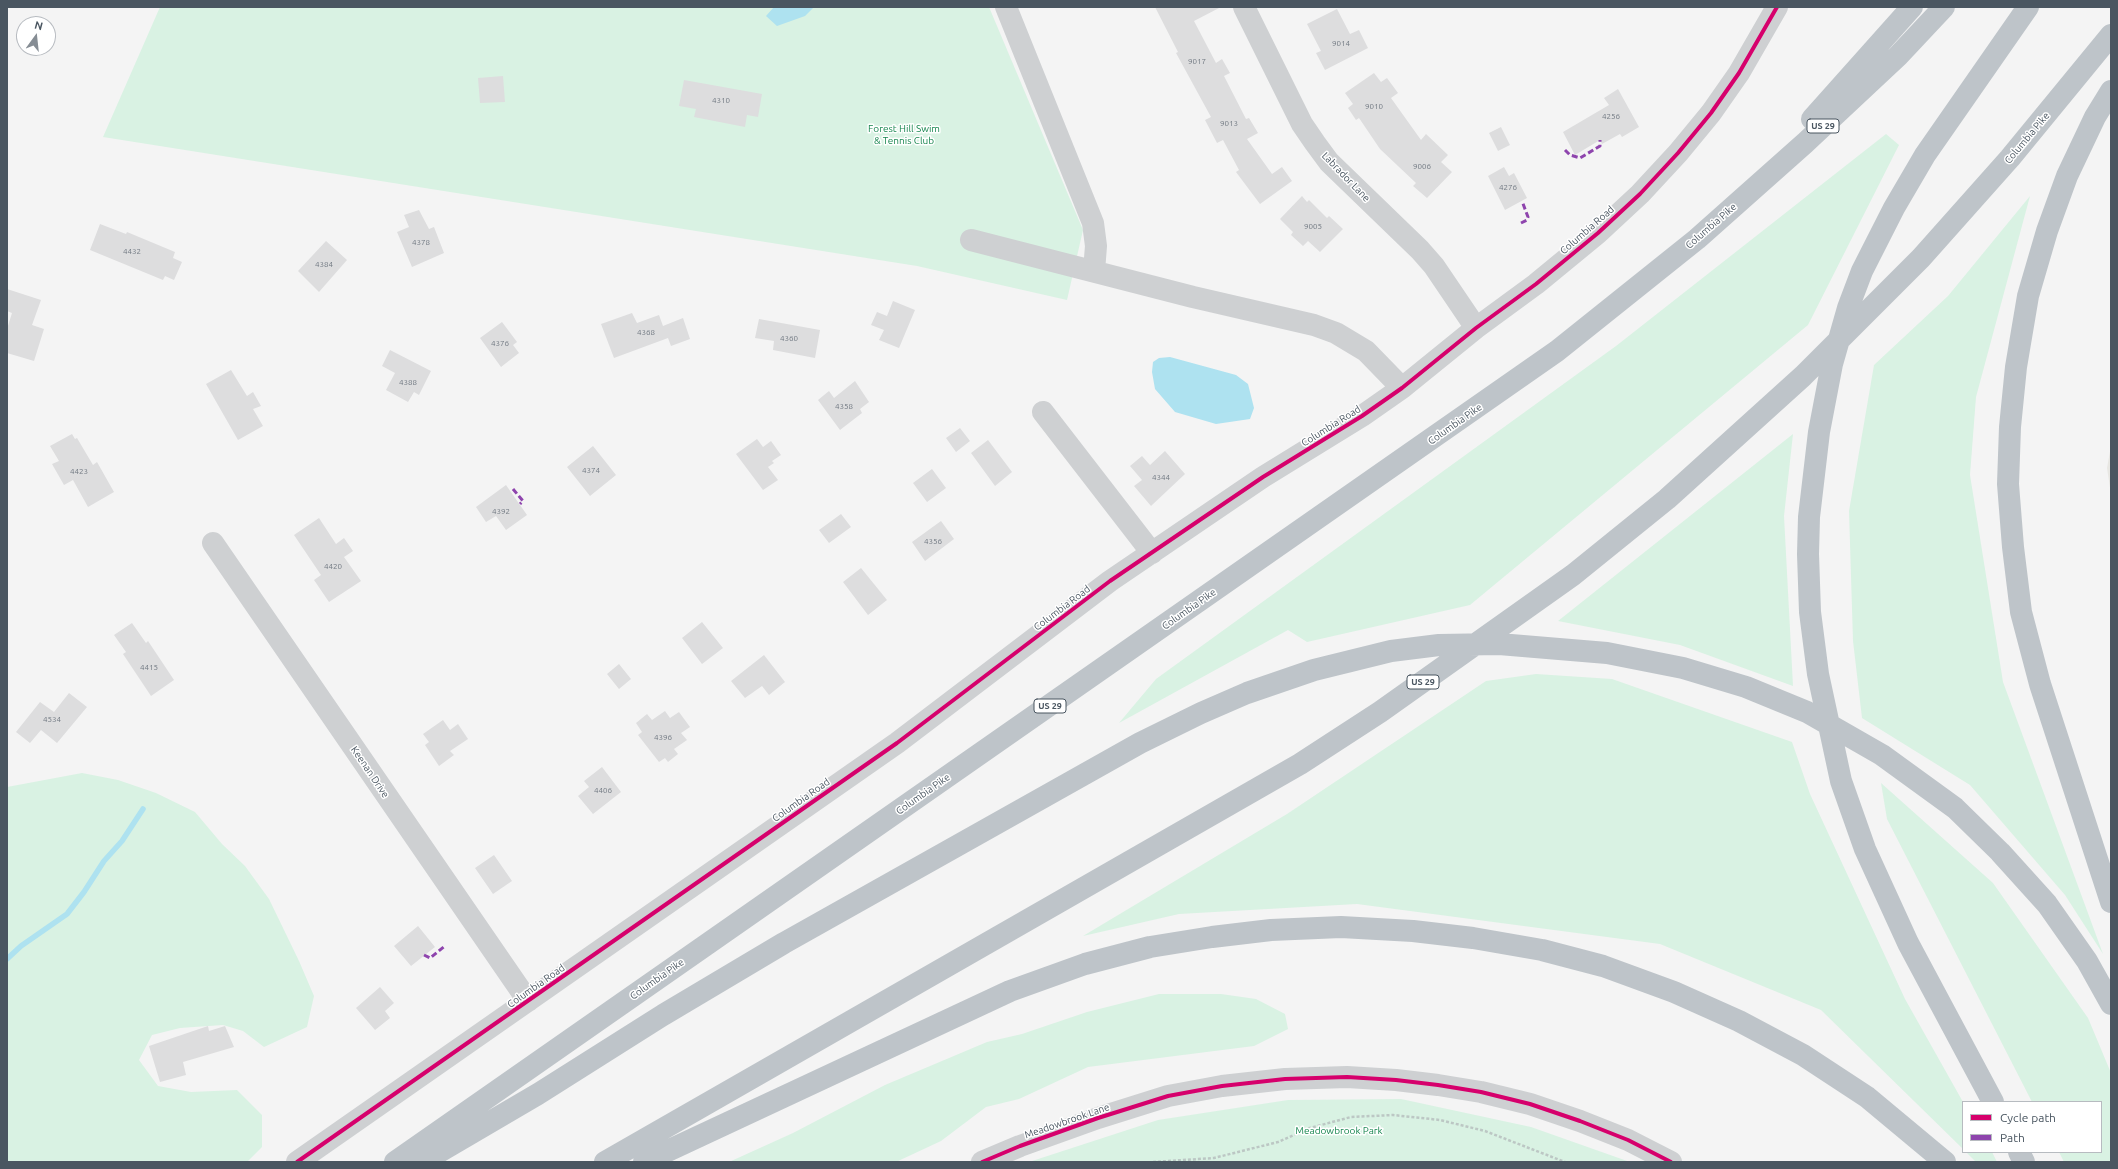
<!DOCTYPE html>
<style>
body{margin:0}
#map{position:relative;width:2118px;height:1169px;overflow:hidden;background:#f4f4f4;font-family:Ubuntu,sans-serif}
canvas{display:block}
.frame{position:absolute;inset:0;border:8px solid #4a5661;pointer-events:none}
.legend{position:absolute;left:1962px;top:1101px;width:140px;height:52px;box-sizing:border-box;background:#fff;border:1px solid #b7bbc0;margin:0;padding:5px 7px;list-style:none;font-size:12px;color:#4a5661}
.legend li{display:flex;align-items:center;gap:8px;height:20px}
.legend b{width:20px;border:1px solid #b7bbc0}
.north{position:absolute;left:16px;top:16px;width:40px;height:40px;box-sizing:border-box;background:#fff;border:1px solid #b7bbc0;border-radius:50%;rotate:15deg;font-size:11px;font-weight:700;line-height:16px;text-align:center;color:#4a5661}
.north::after{content:'';display:block;margin:auto;width:14px;height:18px;background:#868d94;clip-path:polygon(50% 0,100% 100%,50% 72%,0 100%)}
</style>
<div id="map">
<canvas width="2118" height="1169"></canvas>
<div class="frame"></div>
<ul class="legend">
<li><b style="height:5px;background:#d6006c"></b>Cycle path</li>
<li><b style="height:5px;background:#8e44ad"></b>Path</li>
</ul>
<div class="north">N</div>
</div>
<script>
const ctx = document.querySelector('canvas').getContext('2d');
ctx.lineJoin = 'round';
function fill(path, color) { ctx.fillStyle = color; ctx.fill(path, 'evenodd'); }
const poly = rows => new Path2D(rows.map(r => 'M' + r).join(''));
function strokePath(path, color, width, dash) { ctx.strokeStyle = color; ctx.lineWidth = width; ctx.lineCap = dash ? 'butt' : 'round'; ctx.setLineDash(dash || []); ctx.stroke(path); }
function drawText(font, color, halo, rows, align = 'center') {
  ctx.font = font + ' Ubuntu,sans-serif'; ctx.lineWidth = 3; ctx.setLineDash([]); ctx.textBaseline = 'middle'; ctx.strokeStyle = halo; ctx.fillStyle = color; for (const [text, x, y, turn = 0] of rows) {
    ctx.save(); ctx.translate(x, y); ctx.rotate((+turn || 0) * Math.PI / 180); ctx.textAlign = isNaN(turn) ? turn : align; if (halo) ctx.strokeText(text, 0, 0); ctx.fillText(text, 0, 0); ctx.restore();
  }
}
fill(poly([
 [2111,446,2111,494,2107,468]
]), '#e8e7e3');
fill(poly([
 [160,7,989,7,1083,230,1067,300,917,266,103,137],
 [1886,134,1899,145,1808,325,1470,605,1307,642,1288,630,1119,723,1156,679,1616,346],
 [2030,196,1976,397,1970,475,2003,682,2103,954,2065,895,1970,785,1862,718,1853,641,1849,511,1874,365,1948,296],
 [1793,434,1784,516,1793,686,1680,645,1558,621],
 [1536,674,1612,679,1792,742,1810,794,1905,999,1963,1102,1963,1149,1821,1010,1660,944,1357,904,1179,914,1083,936,1287,814,1486,681],
 [82,773,118,780,156,793,195,812,222,844,245,866,269,899,299,961,314,996,307,1027,264,1047,243,1031,223,1025,180,1028,152,1035,139,1060,158,1086,191,1092,237,1090,262,1115,262,1147,247,1162,7,1162,7,787],
 [1881,783,1993,883,2088,1018,2111,1073,2111,1162,2064,1162,2059,1152,2101,1152,2101,1102,2032,1102,1887,819],
 [1159,994,1221,994,1256,999,1285,1014,1288,1029,1254,1046,1088,1067,1019,1099,986,1107,941,1141,896,1162,729,1162,793,1133,885,1085,987,1042,1022,1034,1087,1012],
 [1401,1099,1531,1127,1630,1162,1029,1162,1158,1120,1288,1100],
 [1966,1152,1992,1152,1997,1162,1976,1162]
]), '#d9f2e3');
fill(poly([
 [774,7,814,7,805,16,777,26,766,16],
 [1170,357,1236,375,1248,384,1254,408,1250,419,1216,424,1175,412,1155,389,1152,372,1153,362,1159,358]
]), '#aee2f0');
strokePath(poly([
 [7,959,21,946,67,914,84,892,104,861,122,841,143,809]
]), '#aee2f0', 5.5);
fill(poly([
 [1155,7,1221,7,1194,21,1216,63,1222,59,1230,73,1224,76,1246,119,1249,118,1258,133,1247,139,1272,174,1282,167,1292,181,1260,204,1236,172,1239,170,1223,140,1217,143,1205,120,1211,117,1176,53,1178,52],
 [1337,9,1350,34,1359,30,1368,48,1325,70,1316,53,1321,51,1307,24],
 [1374,73,1381,82,1387,78,1398,93,1391,98,1421,140,1426,134,1448,155,1441,162,1452,172,1427,198,1413,186,1416,183,1380,149,1359,118,1356,120,1348,108,1353,104,1345,93],
 [503,76,505,102,480,103,478,78],
 [684,80,762,94,758,117,747,115,745,127,694,117,696,109,679,106],
 [1618,89,1639,127,1622,137,1620,134,1602,144,1600,140,1575,155,1563,132,1609,105,1604,98],
 [1501,127,1510,145,1498,151,1489,133],
 [1504,167,1509,176,1514,173,1527,198,1505,210,1488,176],
 [1302,196,1307,202,1309,200,1327,218,1329,216,1343,229,1320,252,1308,241,1303,246,1291,235,1293,232,1280,219],
 [419,210,429,229,434,227,444,253,412,267,397,232,409,227,404,215],
 [100,224,126,234,127,232,175,252,173,258,182,262,174,280,165,276,163,280,90,250],
 [326,241,347,260,319,292,298,271],
 [7,289,41,300,32,325,44,329,34,361,7,353,7,329,12,313,7,311],
 [893,301,915,310,899,348,879,340,884,330,871,325,877,312,887,316],
 [632,313,637,323,659,315,663,326,683,318,690,339,671,346,668,338,614,358,601,324],
 [759,319,820,330,815,358,773,350,774,341,755,338],
 [502,322,517,342,513,345,519,353,501,367,480,338],
 [390,350,431,371,419,395,414,392,408,402,386,390,395,373,382,366],
 [231,370,247,396,253,392,261,406,253,409,263,426,238,440,206,384],
 [855,381,869,402,860,409,862,413,840,430,818,400,829,391,834,398],
 [960,428,970,441,956,452,946,438],
 [72,434,75,439,77,438,93,465,97,462,114,492,88,507,73,480,64,485,52,464,59,461,50,446],
 [757,439,763,447,771,441,781,455,772,461,774,463,768,467,778,480,763,490,736,454],
 [988,440,1012,472,995,486,971,453],
 [593,446,616,475,590,496,567,467],
 [1165,451,1185,474,1151,506,1134,486,1142,480,1130,466,1142,456,1150,465],
 [932,469,946,488,927,502,913,483],
 [506,485,527,515,506,530,496,516,486,522,476,507],
 [841,514,851,527,829,543,819,530],
 [319,518,336,544,344,538,353,551,344,557,361,581,329,602,314,580,321,575,294,535],
 [941,521,954,539,925,561,912,542],
 [861,568,887,600,868,615,843,582],
 [702,622,723,648,702,664,682,638],
 [132,623,146,643,148,641,174,680,151,696,123,654,126,652,114,635],
 [764,655,785,682,769,695,762,686,745,698,731,681],
 [619,664,631,679,619,689,607,674],
 [69,693,87,707,57,743,41,730,30,743,16,732,40,702,54,712],
 [665,711,670,718,679,712,690,727,681,733,687,740,674,749,678,754,668,762,665,758,659,762,638,735,642,732,636,723,647,714,652,720],
 [443,720,450,730,458,724,468,739,450,751,454,755,439,766,425,745,429,742,423,734],
 [602,767,621,792,593,814,578,796,589,787,584,781],
 [494,855,512,881,493,894,475,868],
 [418,926,435,947,411,966,394,946],
 [380,987,394,1003,385,1011,390,1018,375,1030,356,1008],
 [208,1026,209,1031,225,1026,234,1047,183,1062,186,1075,160,1082,149,1046]
]), '#ddddde');
strokePath(poly([
 [1153,1162,1214,1158,1278,1142,1310,1128,1351,1117,1393,1115,1440,1120,1485,1131,1565,1162]
]), '#bcc7c4', 2.5, [3, 2]);
strokePath(poly([
 [1006,7,1093,223,1096,246,1094,271],
 [1244,7,1302,124,1315,143,1329,162,1420,250,1434,266,1476,328],
 [971,240,1193,297,1314,325,1336,333,1366,351,1402,388],
 [1043,412,1152,553],
 [213,543,528,1001],
 [297,1162,897,743,1110,581,1263,477,1362,416,1402,388,1476,328,1536,284,1598,233,1640,194,1678,153,1711,113,1739,73,1777,7],
 [982,1162,1020,1146,1098,1118,1168,1096,1222,1086,1285,1079,1347,1077,1396,1080,1438,1085,1481,1092,1530,1104,1580,1121,1628,1140,1671,1162]
]), '#ced0d2', 22);
strokePath(poly([
 [2111,91,2095,117,2067,176,2047,231,2028,296,2016,367,2010,427,2008,484,2013,547,2021,612,2040,684,2111,902],
 [1812,119,1912,7],
 [1993,1102,1908,943,1865,849,1841,781,1818,674,1810,612,1808,554,1809,517,1819,432,1832,364,1848,308,1862,271,1894,208,1925,155,2028,7],
 [2019,1152,2024,1162],
 [395,1162,1557,351,1697,239,1805,143,1898,56,1944,7],
 [422,1162,538,1094,663,1015,784,943,1140,743,1201,713,1247,693,1314,670,1391,651,1439,645,1499,644,1607,653,1683,668,1746,687,1807,712,1882,755,1955,808,2000,852,2047,904,2087,961,2111,1004],
 [605,1162,1300,764,1380,712,1573,575,1667,499,1803,376,1921,258,2010,158,2111,35],
 [644,1162,1010,991,1085,964,1150,947,1212,937,1271,930,1341,927,1413,931,1473,938,1542,950,1603,966,1674,992,1739,1021,1803,1055,1867,1097,1945,1162]
]), '#bec4c9', 22);
strokePath(poly([
 [1565,150,1570,155,1580,158,1600,146,1600,140],
 [1521,223,1527,220,1528,217,1522,201],
 [513,489,523,501,520,504],
 [424,955,430,958,445,946]
]), '#8e44ad', 3, [6, 3]);
strokePath(poly([
 [297,1162,897,743,1110,581,1263,477,1362,416,1402,388,1476,328,1536,284,1598,233,1640,194,1678,153,1711,113,1739,73,1777,7],
 [982,1162,1020,1146,1098,1118,1168,1096,1222,1086,1285,1079,1347,1077,1396,1080,1438,1085,1481,1092,1530,1104,1580,1121,1628,1140,1671,1162]
]), '#d6006c', 4);
drawText('8px', '#707881', null, [
 ["9014",1341,43],
 ["9017",1197,61],
 ["4310",721,100],
 ["9010",1374,106],
 ["4256",1611,116],
 ["9013",1229,123],
 ["9006",1422,166],
 ["4276",1508,187],
 ["9005",1313,226],
 ["4378",421,242],
 ["4432",132,251],
 ["4384",324,264],
 ["4368",646,332],
 ["4360",789,338],
 ["4376",500,343],
 ["4388",408,382],
 ["4358",844,406],
 ["4374",591,470],
 ["4423",79,471],
 ["4344",1161,477],
 ["4392",501,511],
 ["4356",933,541],
 ["4420",333,566],
 ["4415",149,667],
 ["4534",52,719],
 ["4396",663,737],
 ["4406",603,790]
]);
for (const [x, y, w] of [
 [1823,126,32],
 [1423,682,32],
 [1050,706,32]
]) { const box = new Path2D(); box.roundRect(x - w / 2, y - 7, w, 14, 3); ctx.fillStyle = '#fff'; ctx.fill(box); strokePath(box, '#4a5661', 1); }
drawText('bold 9px', '#4a5661', null, [
 ["US 29",1823,126],
 ["US 29",1423,682],
 ["US 29",1050,706]
]);
drawText('10px', '#17864f', '#fff', [
 ["Forest Hill Swim",904,129],
 ["& Tennis Club",904,141],
 ["Meadowbrook Park",1339,1131]
]);
drawText('10px', '#4a5661', '#fff', [
 ["Columbia Pike",2027,138,-50],
 ["Labrador Lane",1346,177,46],
 ["Columbia Pike",1711,226,-41],
 ["Columbia Road",1587,230,-41],
 ["Columbia Pike",1455,424,-35],
 ["Columbia Road",1331,426,-32],
 ["Columbia Road",1062,608,-37],
 ["Columbia Pike",1189,609,-35],
 ["Keenan Drive",370,772,56],
 ["Columbia Pike",923,794,-35],
 ["Columbia Road",801,800,-35],
 ["Columbia Pike",657,979,-35],
 ["Columbia Road",536,986,-35],
 ["Meadowbrook Lane",1067,1121,-19]
]);
</script>
